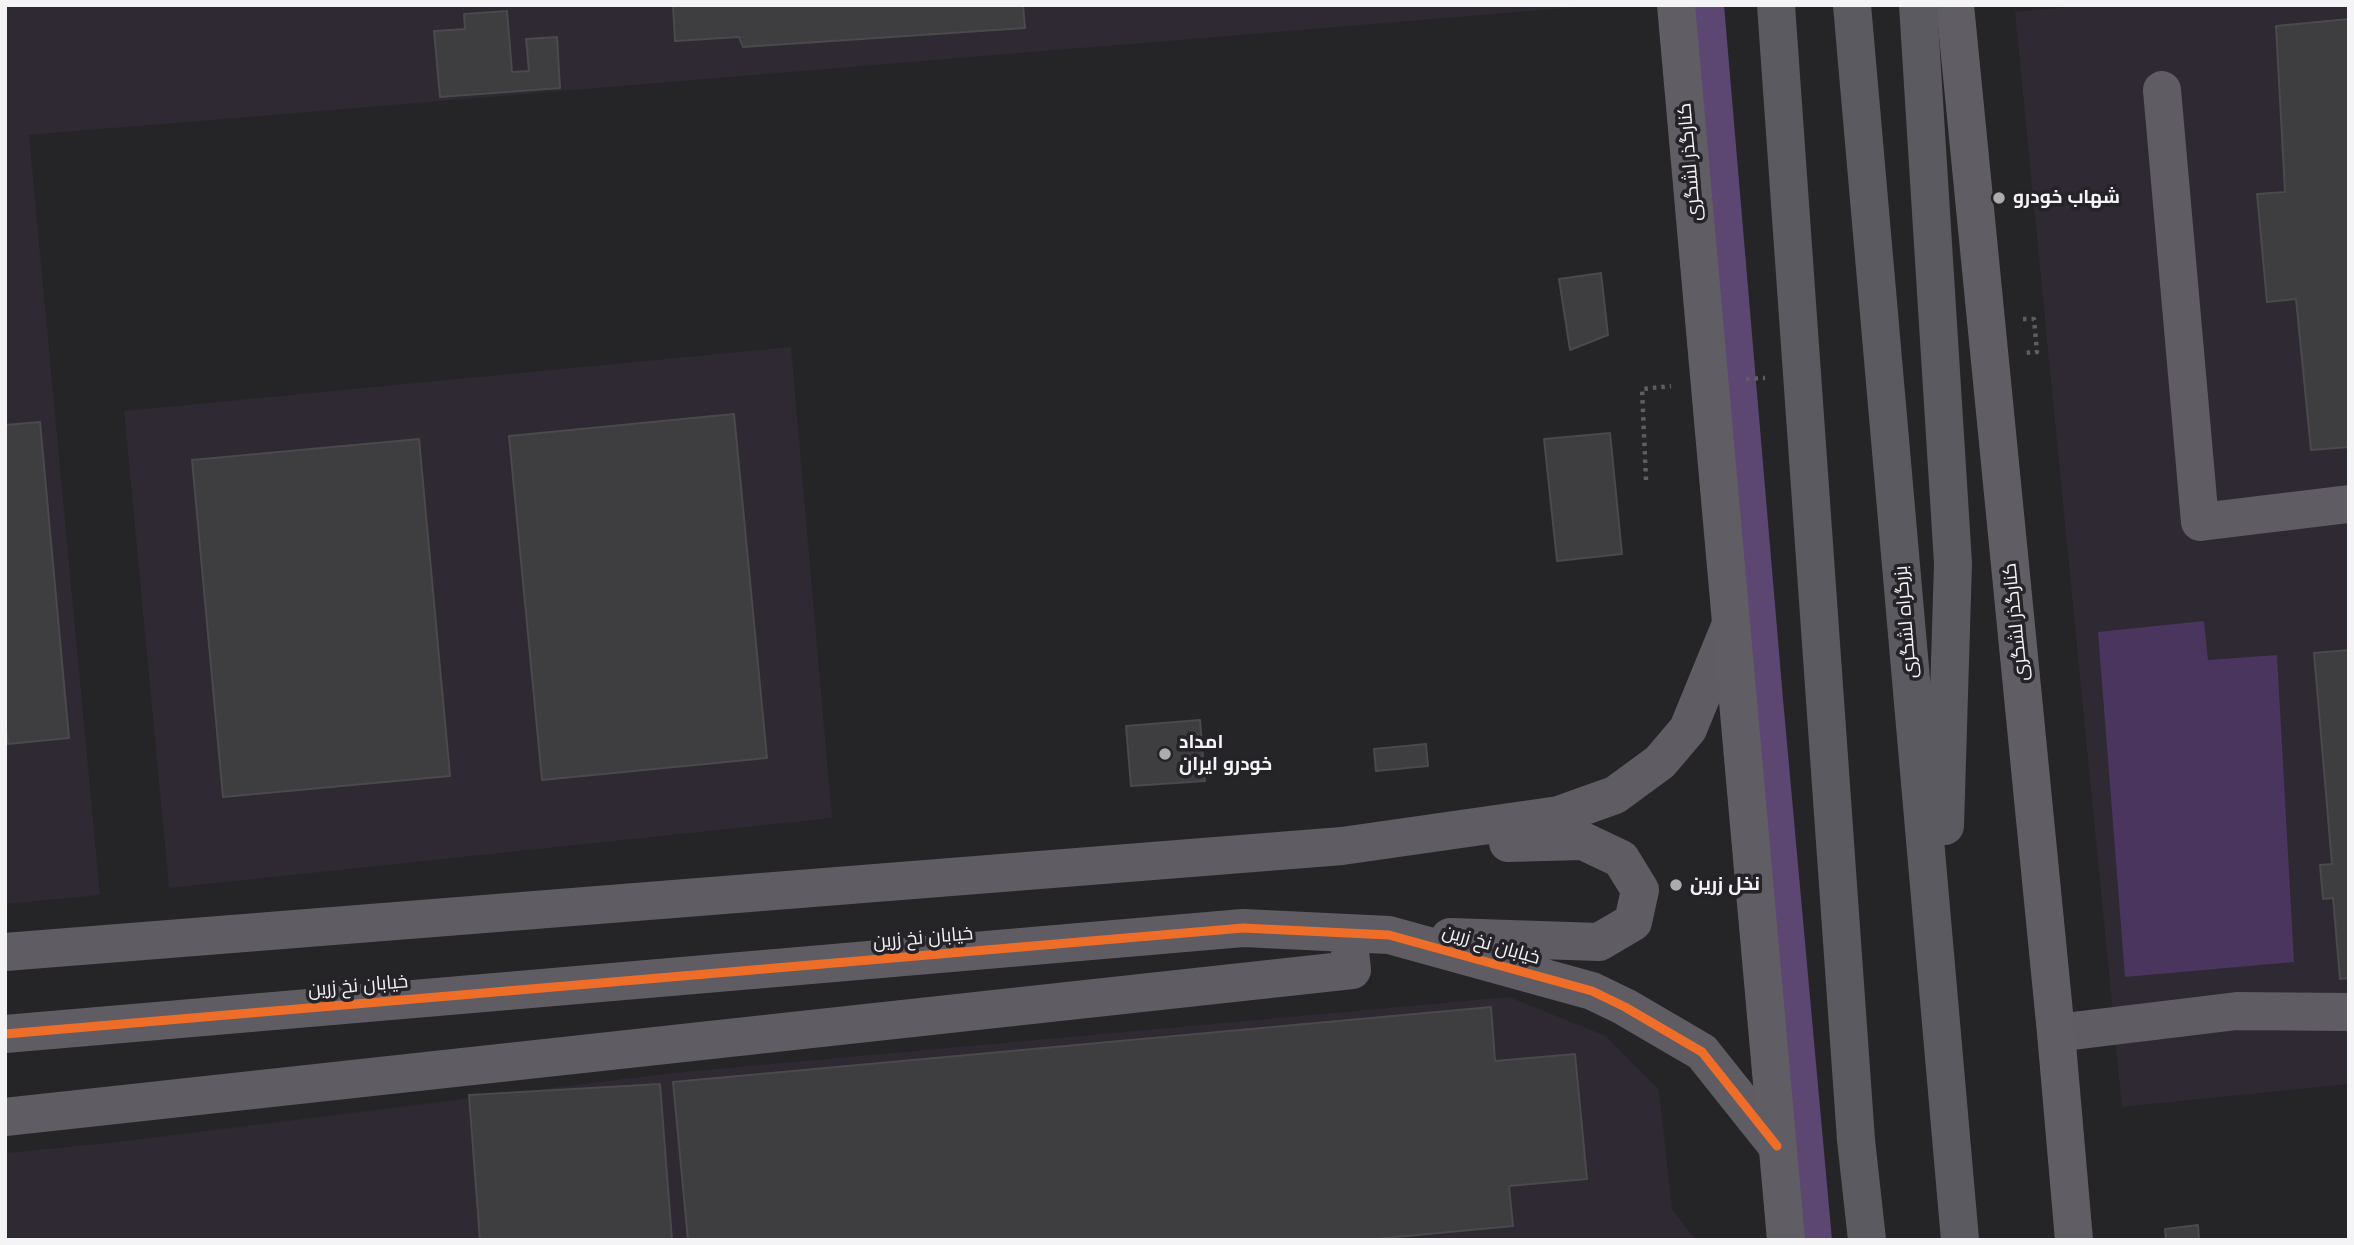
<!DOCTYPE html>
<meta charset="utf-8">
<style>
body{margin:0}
#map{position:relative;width:2354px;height:1245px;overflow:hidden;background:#252427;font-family:Lora,serif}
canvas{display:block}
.frame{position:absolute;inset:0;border:7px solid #f4f3f6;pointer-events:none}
</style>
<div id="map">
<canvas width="2354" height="1245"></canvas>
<div class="frame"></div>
</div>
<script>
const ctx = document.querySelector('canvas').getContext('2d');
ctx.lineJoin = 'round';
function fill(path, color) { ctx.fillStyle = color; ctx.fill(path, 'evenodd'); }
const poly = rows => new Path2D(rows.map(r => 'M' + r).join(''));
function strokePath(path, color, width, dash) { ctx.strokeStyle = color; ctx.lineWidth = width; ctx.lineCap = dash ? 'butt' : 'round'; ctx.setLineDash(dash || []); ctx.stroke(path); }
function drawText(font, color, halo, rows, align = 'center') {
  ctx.font = font + ' Lora,Cairo,serif'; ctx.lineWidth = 7; ctx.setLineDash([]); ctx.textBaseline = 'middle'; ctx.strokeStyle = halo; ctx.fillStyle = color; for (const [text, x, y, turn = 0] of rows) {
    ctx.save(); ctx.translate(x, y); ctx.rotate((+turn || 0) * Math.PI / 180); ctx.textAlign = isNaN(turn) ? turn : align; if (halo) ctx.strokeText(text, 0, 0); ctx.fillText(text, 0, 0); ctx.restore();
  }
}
fill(poly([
 [5,5,1602,5,29,135,100,895,5,904],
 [2087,5,2349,5,2349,1084,2122,1107,2015,12],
 [791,347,832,818,169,888,124,411],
 [1509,997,1606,1036,1659,1090,1672,1209,1696,1240,5,1240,5,1153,118,1142,672,1073]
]), '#2e2933');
fill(poly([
 [2204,621,2208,660,2277,655,2294,962,2125,977,2098,632]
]), '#4a355e');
fill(poly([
 [1686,5,1724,5,1783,699,1832,1240,1794,1240]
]), '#5b4771');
const building = poly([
 [673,5,1023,5,1025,28,743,47,739,37,675,41,673,5],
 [507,11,512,72,529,71,526,39,557,37,560,88,440,97,434,31,465,29,464,14,507,11],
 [2349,19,2349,447,2311,450,2296,299,2267,302,2257,194,2285,192,2276,26,2349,19],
 [1601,273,1608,335,1570,350,1559,279,1601,273],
 [734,414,767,758,542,780,509,436,734,414],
 [40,422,69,738,8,744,5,717,5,425,40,422],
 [1610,433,1622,554,1557,561,1544,439,1610,433],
 [419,439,450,776,223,797,192,460,419,439],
 [2349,650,2349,978,2340,979,2333,898,2323,899,2320,865,2332,864,2314,653,2349,650],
 [1200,720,1205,781,1131,786,1126,726,1200,720],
 [1426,744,1428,766,1376,771,1374,749,1426,744],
 [1491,1007,1495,1061,1575,1054,1587,1179,1509,1186,1513,1226,1364,1240,688,1240,673,1082,1491,1007],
 [660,1084,672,1240,480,1240,469,1095,660,1084],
 [2198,1225,2199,1240,2166,1240,2165,1229,2198,1225]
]);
fill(building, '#3e3d3f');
strokePath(building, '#4a494b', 2);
strokePath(poly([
 [2023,319,2034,319,2037,352,2025,353],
 [1746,379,1765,378],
 [1646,480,1642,389,1671,386]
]), '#5f5d62', 4.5, [3.5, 5]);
strokePath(poly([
 [2162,90,2200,522,2349,504],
 [1450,937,1599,942,1633,922,1640,890,1621,859,1583,841,1508,843],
 [5,952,1342,846,1559,815,1615,795,1660,762,1688,729,1731,624],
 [2056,1033,2237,1011,2349,1012],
 [5,1034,1243,928,1389,935,1592,991,1625,1007,1702,1052,1777,1146],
 [5,1117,1352,970,1348,933]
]), '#605c63', 38);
strokePath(poly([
 [1676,5,1786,1240],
 [1955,5,2056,1033,2074,1240]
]), '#605d64', 38);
strokePath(poly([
 [1776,5,1856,1140,1867,1240],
 [1852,5,1960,1240],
 [1918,5,1953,563,1945,826]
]), '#5c5a61', 38);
strokePath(poly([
 [5,1034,1243,928,1389,935,1592,991,1625,1007,1702,1052,1777,1146]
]), '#ee6e29', 9);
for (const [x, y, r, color] of [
 [1999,198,7,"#acabae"],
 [1165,754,7,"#acabae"],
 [1676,885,7,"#acabae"]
]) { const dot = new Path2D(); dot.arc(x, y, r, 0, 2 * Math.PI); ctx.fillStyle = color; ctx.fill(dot); strokePath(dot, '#252328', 2.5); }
drawText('19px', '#f4f3f6', '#252328', [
 ["کنارگذر لشگری",1690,162,-95],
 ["بزرگراه لشگری",1906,622,-95],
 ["کنارگذر لشگری",2016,622,-96],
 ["خیابان نخ زرین",923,938,-5],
 ["خیابان نخ زرین",1491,945,16],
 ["خیابان نخ زرین",358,986,-5]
]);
drawText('bold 19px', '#f4f3f6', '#252328', [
 ["شهاب خودرو",2013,198],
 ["امداد",1179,743],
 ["خودرو ایران",1179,765],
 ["نخل زرین",1690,885]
], 'left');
</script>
